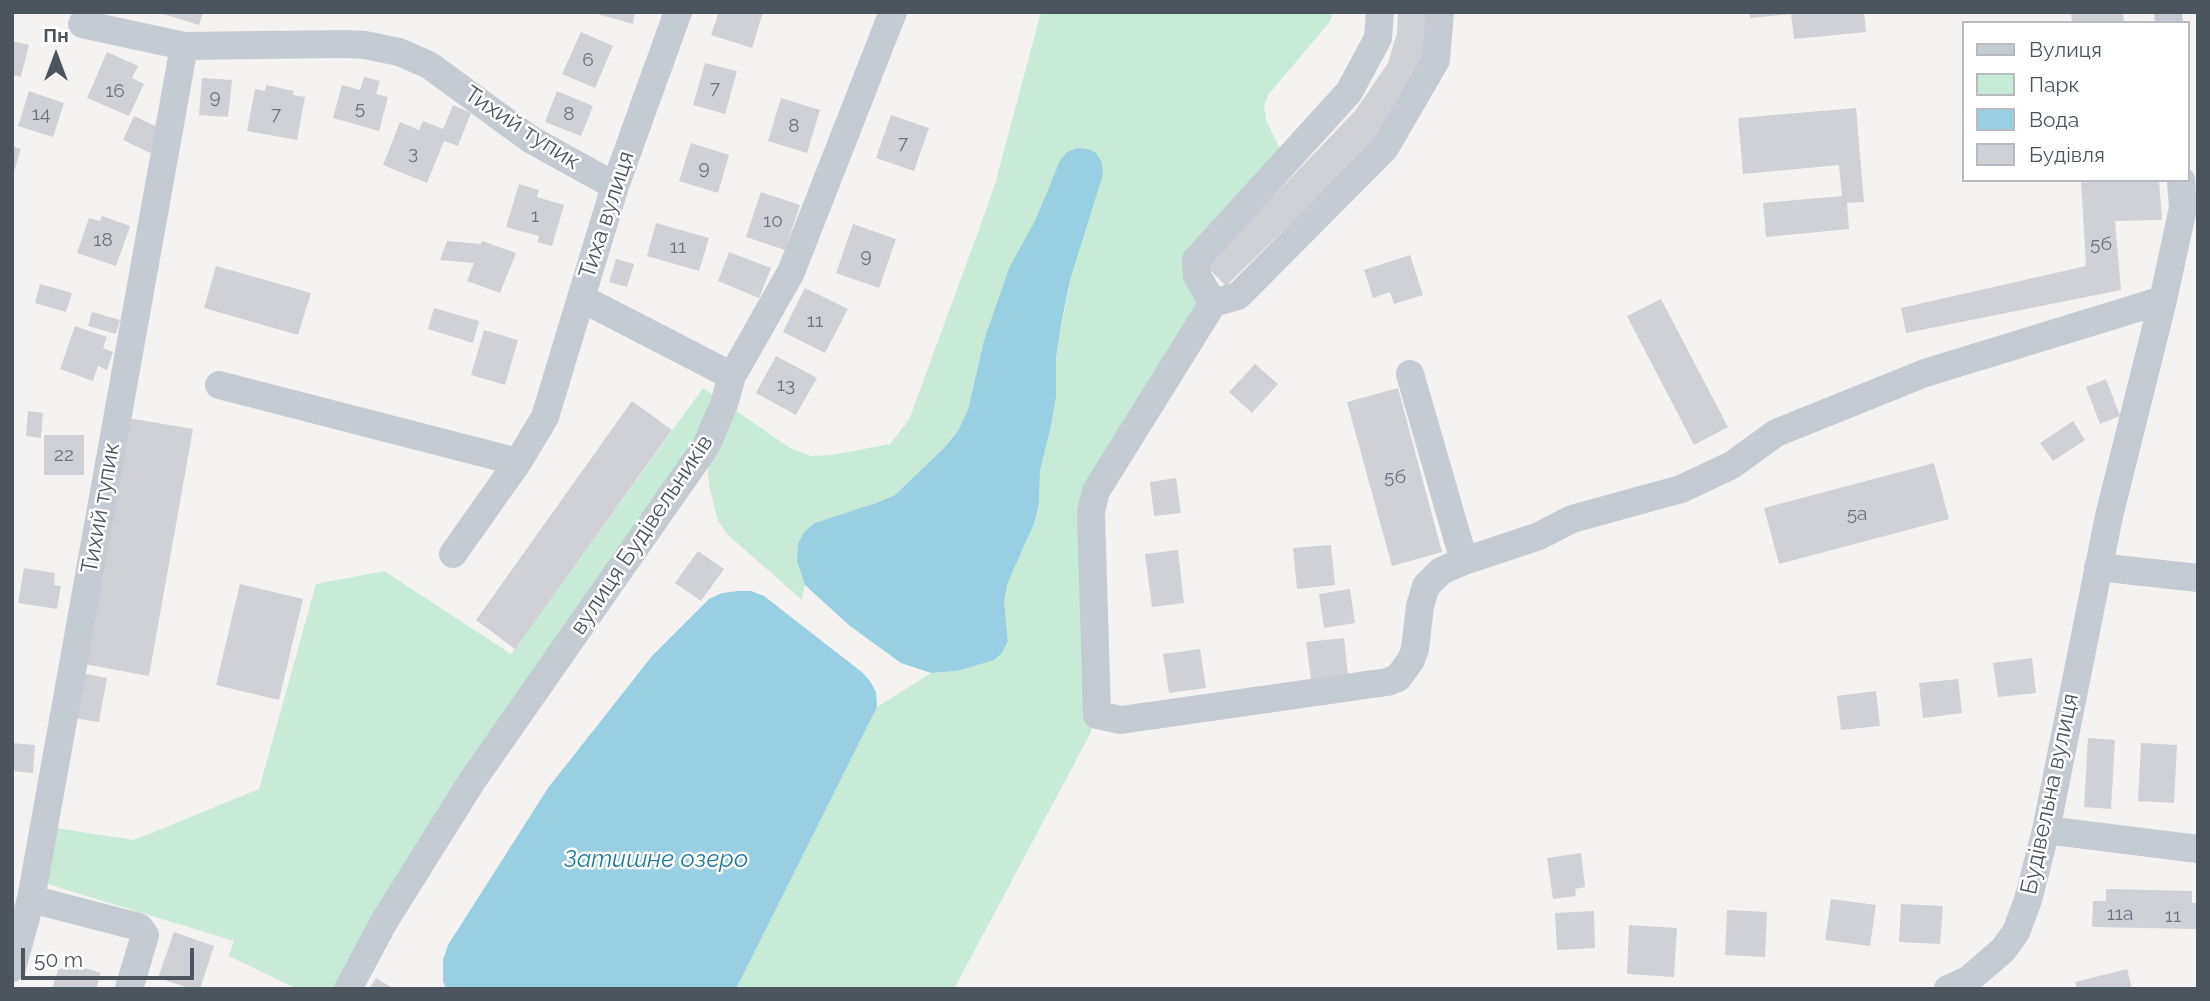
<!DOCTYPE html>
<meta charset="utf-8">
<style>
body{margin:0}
#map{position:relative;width:2210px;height:1001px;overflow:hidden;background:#f4f3f2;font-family:Raleway,sans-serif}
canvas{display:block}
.frame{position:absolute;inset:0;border:14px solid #4c545e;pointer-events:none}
.legend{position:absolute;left:1962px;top:21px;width:228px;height:161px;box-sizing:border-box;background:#fff;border:2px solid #b7bbbf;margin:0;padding:9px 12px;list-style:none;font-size:21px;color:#4c545e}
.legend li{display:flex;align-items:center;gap:14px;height:35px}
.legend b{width:35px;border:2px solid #b7bbbf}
.north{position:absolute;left:21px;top:21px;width:70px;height:70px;-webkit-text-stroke:5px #fff;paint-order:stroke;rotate:0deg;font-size:19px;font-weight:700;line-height:28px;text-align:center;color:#4c545e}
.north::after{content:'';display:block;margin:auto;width:24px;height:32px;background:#4c545e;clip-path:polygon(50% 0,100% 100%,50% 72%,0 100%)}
.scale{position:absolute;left:21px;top:948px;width:173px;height:32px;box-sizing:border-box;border:4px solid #4c545e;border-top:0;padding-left:9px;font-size:21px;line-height:24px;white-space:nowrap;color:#4c545e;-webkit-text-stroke:5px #fff;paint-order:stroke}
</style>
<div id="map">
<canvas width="2210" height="1001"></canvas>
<div class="frame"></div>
<ul class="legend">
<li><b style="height:9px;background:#c5cbd2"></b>Вулиця</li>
<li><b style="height:19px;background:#c7ebd7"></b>Парк</li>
<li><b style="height:19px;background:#99cfe3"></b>Вода</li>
<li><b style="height:19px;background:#d0d1d6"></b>Будівля</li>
</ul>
<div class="north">Пн</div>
<div class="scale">50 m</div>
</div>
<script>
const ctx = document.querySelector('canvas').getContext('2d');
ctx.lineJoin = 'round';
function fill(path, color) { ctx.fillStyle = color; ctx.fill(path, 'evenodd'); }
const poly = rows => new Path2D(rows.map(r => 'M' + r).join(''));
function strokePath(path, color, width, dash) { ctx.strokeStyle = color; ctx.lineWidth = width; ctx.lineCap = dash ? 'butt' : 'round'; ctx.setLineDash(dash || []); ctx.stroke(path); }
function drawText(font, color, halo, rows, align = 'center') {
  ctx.font = font + ' Raleway,sans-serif'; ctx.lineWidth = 5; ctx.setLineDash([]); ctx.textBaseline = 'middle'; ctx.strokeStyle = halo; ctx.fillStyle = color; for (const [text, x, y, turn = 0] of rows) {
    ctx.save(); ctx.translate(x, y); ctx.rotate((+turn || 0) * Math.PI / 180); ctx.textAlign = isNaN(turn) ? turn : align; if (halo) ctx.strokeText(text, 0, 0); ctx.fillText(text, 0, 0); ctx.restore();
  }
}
fill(poly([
 [1041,12,1334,12,1329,23,1268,95,1264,105,1266,120,1286,161,1196,259,1213,303,1105,473,1097,715,1090,734,954,989,736,989,877,707,931,673,957,671,1002,653,1008,641,1004,601,1008,582,1034,524,1039,504,1040,471,1051,426,1056,398,1056,358,1070,280,1009,268,984,340,968,410,958,431,944,448,895,495,805,531,798,544,798,561,805,585,802,600,728,535,718,521,709,485,706,447,348,989,297,989,229,956,234,941,34,880,55,828,134,840,259,789,316,584,384,571,511,654,703,388,790,448,811,456,832,455,890,444,909,420,982,221,995,184]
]), '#c7ebd7');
fill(poly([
 [1077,148,1088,149,1096,153,1102,163,1103,174,1070,280,1062,320,1056,358,1056,398,1051,426,1040,471,1039,504,1034,524,1008,582,1004,601,1008,641,1002,653,994,660,957,671,931,673,901,663,850,626,805,585,797,561,798,543,805,531,815,523,876,503,895,495,944,448,958,431,968,410,984,340,1009,268,1035,221,1060,161,1067,152],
 [738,591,751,591,764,596,863,673,870,681,876,692,877,707,736,989,446,989,443,981,443,960,448,945,548,788,652,656,709,599,722,593]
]), '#99cfe3');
fill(poly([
 [157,12,203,12,199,25],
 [590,12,635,12,633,24],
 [719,12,763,12,752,48,711,35],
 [1398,12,1431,12,1425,58,1378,138,1226,286,1206,266,1355,111,1388,63,1397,33],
 [1750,12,1864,12,1866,32,1794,39,1791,14,1750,18],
 [2071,12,2123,12,2124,23,2072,23],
 [581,32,613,46,595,88,562,74],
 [12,41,29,45,21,77,12,75],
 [107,52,138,66,132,78,144,84,129,116,87,98],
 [705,63,737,71,725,114,693,105],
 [364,77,380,81,376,94,388,97,379,131,333,118,342,85,360,90],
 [202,78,232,80,228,117,199,115],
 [266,85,294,91,293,95,305,97,297,140,247,131,255,89,265,91],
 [29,91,64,103,53,137,18,126],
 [557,91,593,106,581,136,545,122],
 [781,98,820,110,807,153,768,141],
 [453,105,471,113,458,146,444,141,427,183,383,165,400,122,419,130,423,121,443,129],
 [1856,108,1864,202,1847,203,1849,229,1766,237,1763,203,1842,196,1839,165,1743,174,1738,118],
 [891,115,929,128,914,171,876,158],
 [134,116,166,131,155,143,150,153,123,140],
 [691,143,729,155,718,193,679,181],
 [12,146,21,149,13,175,12,175],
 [2081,180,2159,180,2162,220,2115,221,2121,290,1906,333,1901,308,2086,266],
 [519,184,539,190,537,197,564,205,552,246,537,242,539,236,506,227],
 [761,192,800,205,785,250,746,237],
 [102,216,130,226,116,266,77,253,89,218,100,221],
 [656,223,709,238,699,271,647,256],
 [853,224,896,239,879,288,836,273],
 [447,241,481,244,482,241,516,253,500,293,467,281,474,263,440,260],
 [729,252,771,268,759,298,718,281],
 [1410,255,1423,295,1394,304,1390,292,1373,298,1364,270],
 [616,259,634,264,627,287,609,282],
 [216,266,311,293,298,335,204,308],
 [40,284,72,293,66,312,35,303],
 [805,288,848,309,825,353,783,332],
 [1661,299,1728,427,1694,445,1627,316],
 [434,308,479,321,473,343,428,329],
 [92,312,120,320,116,334,88,326],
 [75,326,107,337,103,348,113,352,107,370,98,366,93,381,60,369],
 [484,330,518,340,505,385,471,375],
 [776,356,817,378,796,415,756,393],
 [1255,364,1278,384,1252,413,1229,392],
 [2106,379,2120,416,2100,424,2086,387],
 [1398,388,1442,552,1392,566,1347,402],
 [632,401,672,430,515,649,476,620],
 [28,411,43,413,41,438,26,436],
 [128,418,193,429,149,676,84,664],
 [2073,421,2085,440,2053,461,2040,443],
 [44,435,84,435,84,475,44,475],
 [1934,463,1949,519,1779,564,1764,508],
 [1176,478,1181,513,1154,516,1150,482],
 [1331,545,1335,585,1297,589,1293,548],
 [1178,550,1184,603,1152,607,1145,554],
 [698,551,724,569,701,601,675,583],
 [24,568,55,573,54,585,61,586,57,609,18,603],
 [240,584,303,599,279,700,216,685],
 [1350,589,1355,623,1324,628,1319,594],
 [1344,638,1348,675,1311,679,1306,642],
 [1200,649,1206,688,1169,693,1163,654],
 [2032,658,2036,693,1998,697,1993,663],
 [82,673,107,678,99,722,74,718],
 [1958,679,1962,713,1923,718,1919,683],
 [1876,691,1880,726,1841,730,1837,696],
 [2088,738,2115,740,2111,809,2084,807],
 [12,743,35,745,33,773,12,771],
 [2141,743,2177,745,2174,803,2138,801],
 [1581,853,1585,887,1575,889,1576,896,1553,899,1547,858],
 [2106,889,2192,891,2192,903,2198,903,2198,929,2092,927,2093,901,2106,901],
 [1831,899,1876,905,1870,946,1825,940],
 [1901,904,1943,906,1940,944,1899,942],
 [1727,910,1767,912,1765,957,1725,955],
 [1594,911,1595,948,1557,950,1555,913],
 [1629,925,1677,928,1674,977,1627,974],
 [174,932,214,946,200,989,192,989,158,978],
 [71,964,101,973,96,989,52,989,58,970],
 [2127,969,2132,989,2077,989,2075,982],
 [376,978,394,989,369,989]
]), '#d0d1d6');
strokePath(poly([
 [678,12,615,186,581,298,732,376],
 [1380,12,1378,38,1349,92,1196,260,1197,276,1213,303,1096,491,1091,512,1097,715,1121,720,1387,682,1398,678,1411,660,1415,649,1420,606,1426,586,1441,571,1464,561],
 [2168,12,2169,23],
 [82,24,184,46,346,44,365,45,399,52,429,65,530,139,615,186],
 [1213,303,1238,296,1385,148,1436,60,1440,12],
 [1410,374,1464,561,1539,536,1572,519,1681,489,1732,465,1776,433,1925,373,2163,300],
 [219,385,518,462],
 [453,554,518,462,545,417,581,298],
 [2098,567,2198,578],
 [2046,830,2198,849],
 [31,899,139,927,145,935,129,989],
 [12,968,31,899,184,46],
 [348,989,385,920,472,781,706,446,724,404,732,376,791,272,893,12],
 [1948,989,1968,980,2003,950,2016,932,2028,900,2046,830,2109,516,2163,300,2183,208,2181,180]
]), '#c5cbd2', 28);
drawText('19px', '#6d737c', null, [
 ["6",588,60],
 ["7",715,88],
 ["16",115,91],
 ["9",215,97],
 ["5",360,108],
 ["14",41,114],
 ["7",276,114],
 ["8",569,114],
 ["8",794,126],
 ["7",903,143],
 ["3",413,153],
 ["9",704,168],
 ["1",535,216],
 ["10",773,221],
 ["18",103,240],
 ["5б",2101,244],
 ["11",678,247],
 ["9",866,256],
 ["11",815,321],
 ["13",786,385],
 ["22",64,455],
 ["5б",1395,477],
 ["5а",1857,514],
 ["11а",2120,914],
 ["11",2173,916]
]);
drawText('23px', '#4c545e', '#fff', [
 ["Тихий тупик",522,128,33],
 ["Тиха вулиця",607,215,-72],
 ["Тихий тупик",101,508,-80],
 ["вулиця Будівельників",642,535,-56],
 ["Будівельна вулиця",2050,794,-78]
]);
drawText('italic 24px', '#1e7c9f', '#fff', [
 ["Затишне озеро",656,860]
]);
</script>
